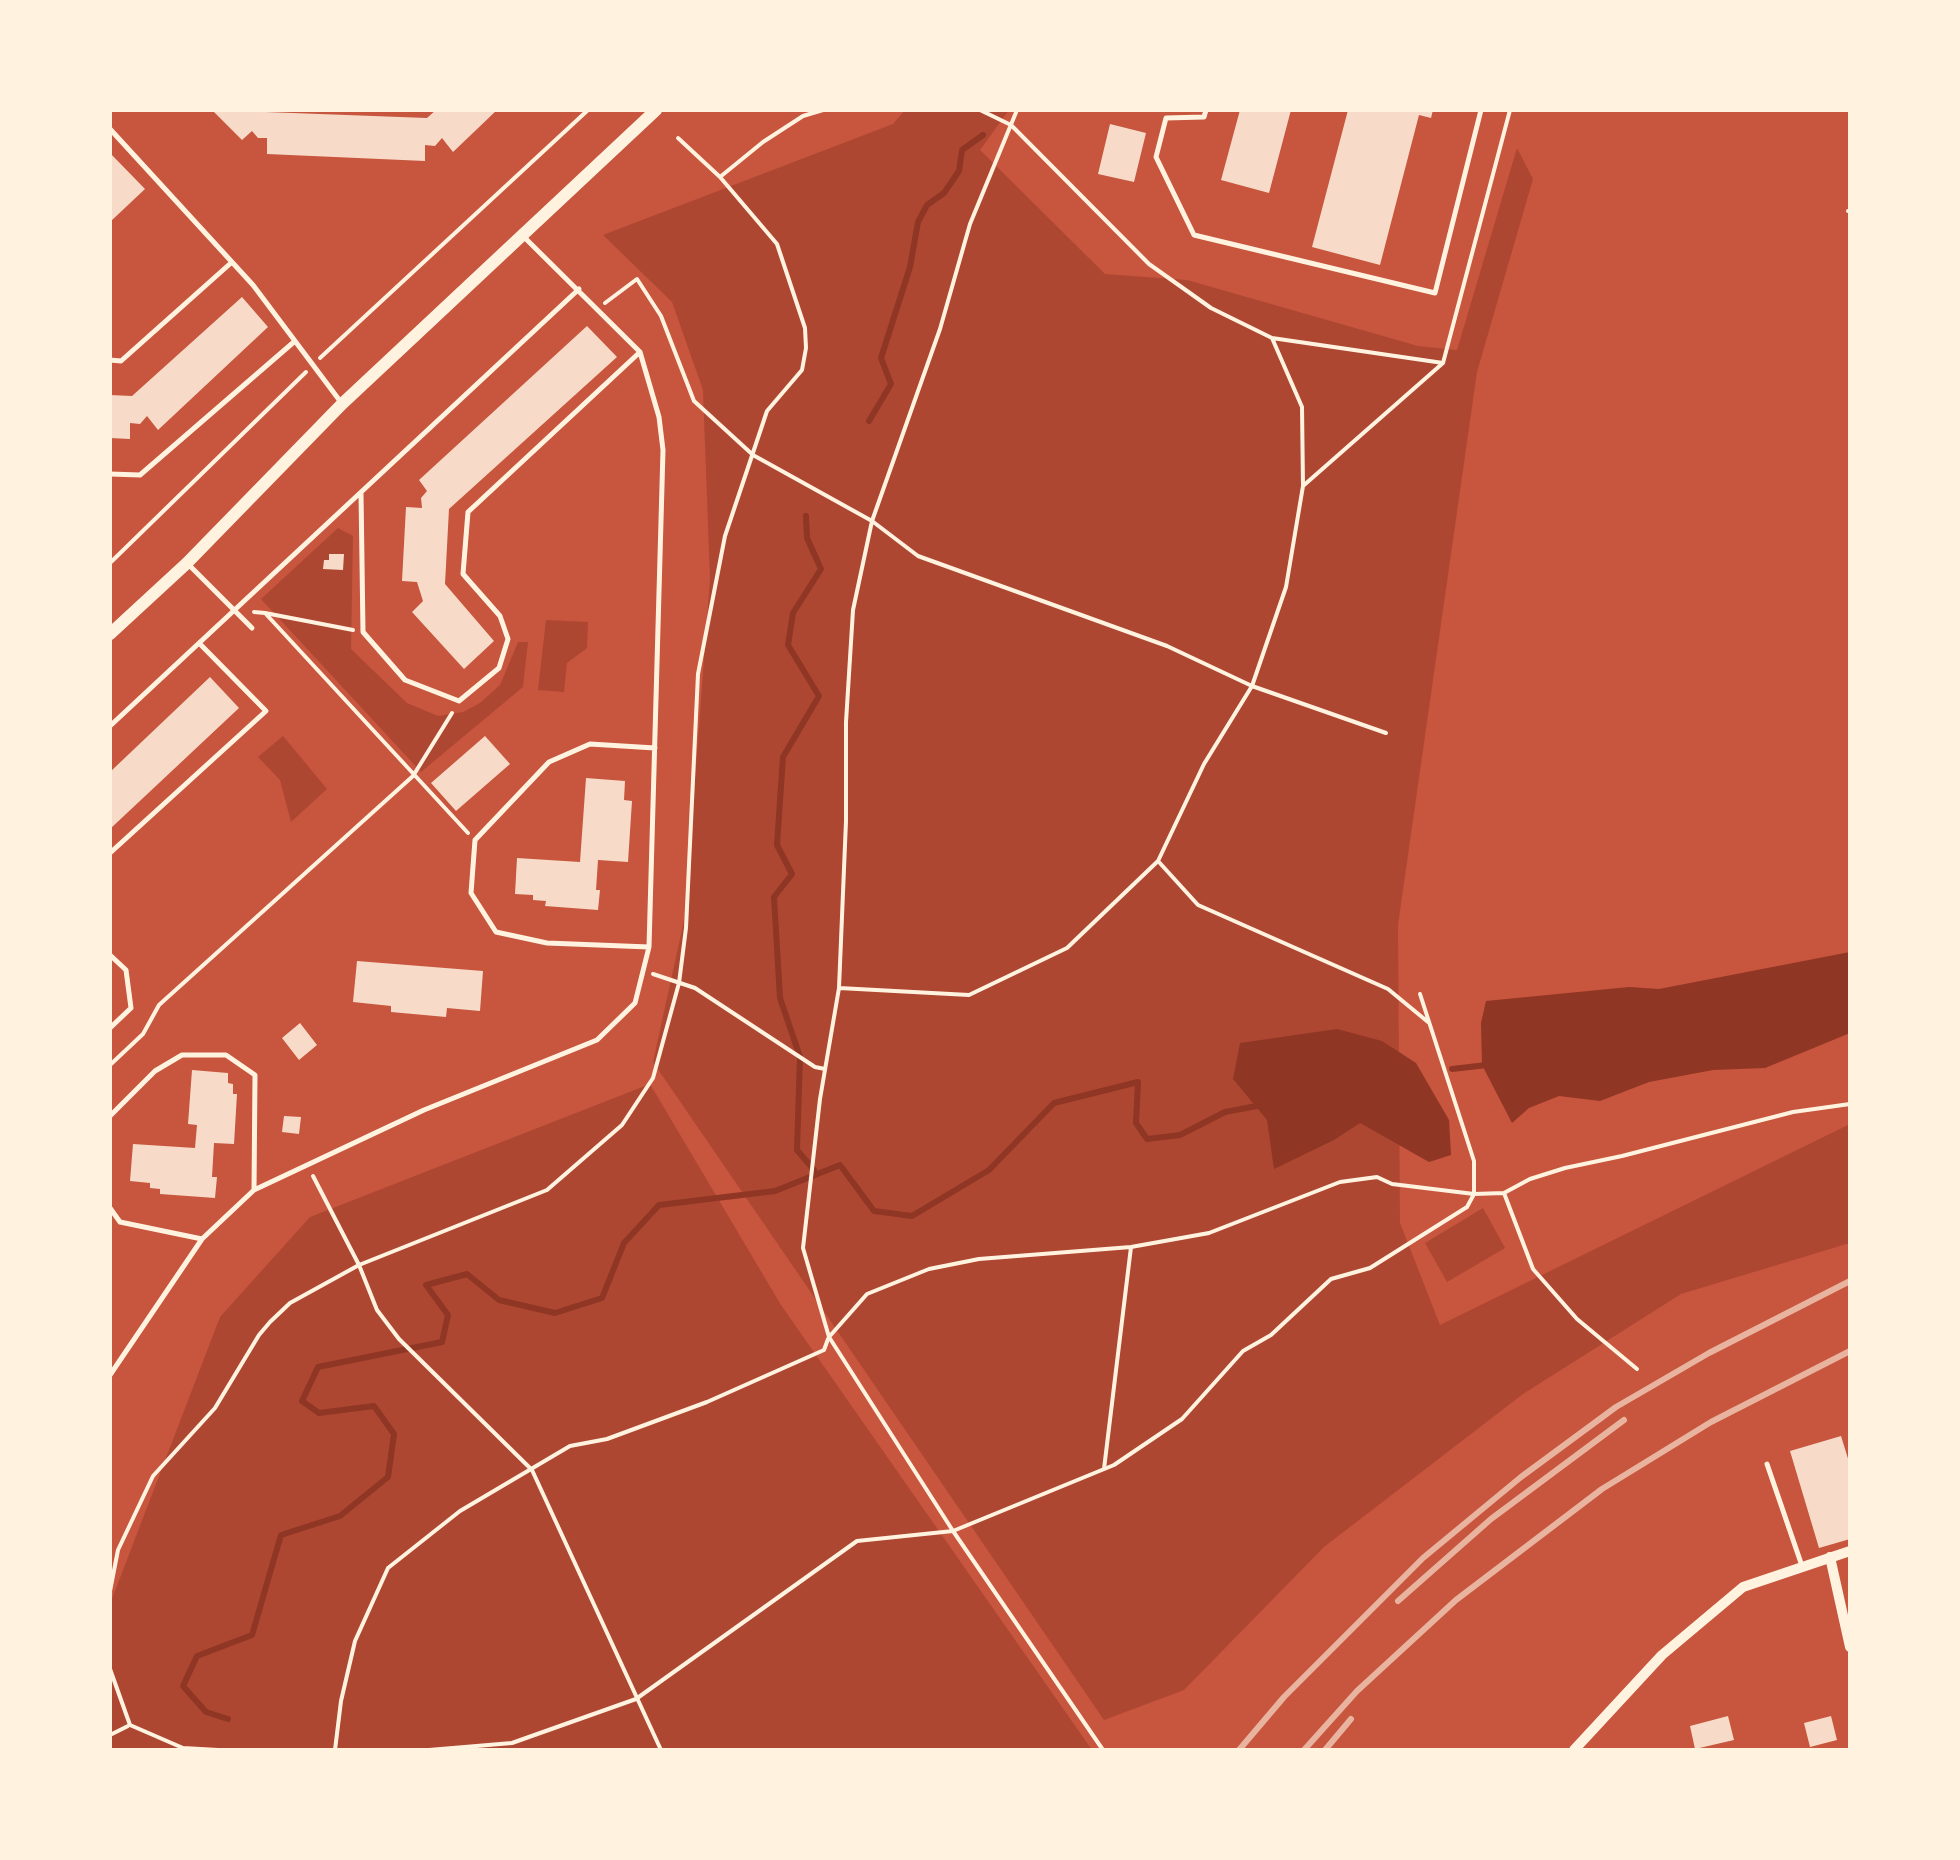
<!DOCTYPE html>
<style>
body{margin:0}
#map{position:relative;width:1960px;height:1860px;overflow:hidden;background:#c8553d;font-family:Rubik,sans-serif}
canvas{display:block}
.frame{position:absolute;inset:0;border:112px solid #fff3e0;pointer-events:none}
</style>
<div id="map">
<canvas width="1960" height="1860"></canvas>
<div class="frame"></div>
</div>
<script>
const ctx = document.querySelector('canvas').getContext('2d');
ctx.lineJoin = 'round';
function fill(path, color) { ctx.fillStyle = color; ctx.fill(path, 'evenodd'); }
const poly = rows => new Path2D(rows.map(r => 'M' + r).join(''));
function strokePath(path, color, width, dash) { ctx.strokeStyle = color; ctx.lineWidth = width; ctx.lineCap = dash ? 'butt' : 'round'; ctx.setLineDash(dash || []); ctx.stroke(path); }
fill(poly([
 [905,110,1009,110,980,150,1105,274,1187,280,1418,346,1457,350,1517,148,1533,179,1477,372,1398,925,1400,1223,1440,1325,1850,1124,1850,1243,1681,1294,1523,1394,1324,1547,1184,1690,1104,1720,653,1062,685,916,710,578,703,390,672,302,603,235,893,124],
 [338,528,353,536,351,649,407,703,438,716,463,712,480,703,500,685,518,642,528,642,523,687,421,772,261,599],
 [546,620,588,622,587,648,567,663,564,692,538,690],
 [283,736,327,789,291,822,280,780,258,757],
 [650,1084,781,1305,1092,1750,110,1750,110,1604,220,1317,310,1217],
 [1483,1208,1505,1248,1447,1282,1425,1243]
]), '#ae4732');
fill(poly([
 [1850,952,1850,1033,1765,1068,1713,1070,1649,1082,1600,1101,1559,1096,1529,1108,1512,1123,1482,1065,1481,1023,1486,1001,1629,987,1659,989],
 [1337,1029,1382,1041,1416,1063,1449,1120,1451,1155,1429,1162,1360,1123,1334,1140,1274,1169,1267,1120,1233,1079,1240,1043]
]), '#8f3625');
strokePath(poly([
 [869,421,891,384,881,358,910,267,918,222,927,205,944,193,959,171,962,150,983,135],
 [806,516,807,538,821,569,793,613,788,645,819,696,783,757,777,845,792,874,774,897,780,998,800,1057,797,1150,814,1170],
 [1452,1069,1487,1065],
 [228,1719,206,1712,183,1686,197,1656,252,1635,281,1535,340,1516,388,1477,394,1434,374,1406,319,1413,302,1401,318,1367,442,1342,448,1315,426,1285,467,1274,499,1300,555,1313,602,1298,624,1243,659,1205,775,1191,840,1165,874,1211,912,1216,989,1170,1054,1103,1138,1082,1136,1123,1147,1139,1180,1135,1225,1112,1262,1105]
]), '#8f3625', 6);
fill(poly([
 [212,110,427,118,436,110,497,110,453,152,442,138,435,146,425,145,425,161,267,154,267,138,258,138,252,131,242,140],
 [1240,110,1291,110,1269,193,1221,180],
 [1348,110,1433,110,1431,118,1419,115,1380,265,1312,247],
 [1110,124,1146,133,1134,182,1098,174],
 [110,153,145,189,110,222],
 [242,297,268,327,158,430,147,416,140,424,130,423,130,439,110,438,110,395,132,396],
 [587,326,617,357,449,509,445,584,494,641,464,669,412,612,423,601,417,582,402,581,406,507,422,508,421,498,427,491,419,480],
 [329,554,344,554,343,570,323,569,324,560,329,560],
 [210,677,239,708,110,829,110,772],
 [485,736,510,764,456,811,431,783],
 [586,778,625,781,624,800,632,801,628,862,598,860,596,890,600,890,598,910,545,906,546,901,533,900,533,895,515,894,517,858,580,862],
 [357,961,483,971,480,1011,447,1008,446,1017,391,1012,391,1006,353,1002],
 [300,1023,317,1045,299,1060,282,1038],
 [192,1070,228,1073,228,1083,233,1084,233,1094,237,1094,234,1144,214,1143,212,1177,217,1177,215,1198,160,1194,160,1189,150,1188,150,1183,130,1181,133,1144,195,1148,197,1125,188,1124],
 [284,1116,301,1117,299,1134,282,1132],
 [1841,1436,1850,1465,1850,1539,1819,1548,1790,1451],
 [1728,1716,1734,1740,1695,1749,1690,1726],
 [1831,1716,1837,1740,1810,1747,1804,1723]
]), '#f7dbc8');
strokePath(poly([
 [980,110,1011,125,1149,264,1211,308,1272,338,1443,363],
 [1017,110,970,224,940,329,872,521,853,610,846,722,846,821,839,988,820,1099,803,1248,829,1337,867,1294,929,1269,979,1259,1131,1247,1209,1233,1340,1182,1377,1177,1392,1184,1474,1194,1504,1193,1533,1269,1577,1319,1637,1369],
 [720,177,763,142,803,116,823,110],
 [1848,211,1850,211],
 [605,303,637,279,661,316,694,401,753,455,872,521,918,556,1167,646,1252,686,1386,733],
 [320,358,588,110],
 [1303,486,1443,363,1510,110],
 [110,563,306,372],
 [254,612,265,613,468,833],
 [265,613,353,630],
 [1158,861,1198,905,1388,989,1428,1022],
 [653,974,695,988,815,1067,825,1069],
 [839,988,969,995,1067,948,1158,861,1204,764,1252,686,1286,587,1303,486,1302,407,1272,338],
 [110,1065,143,1034,159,1005,413,776,452,713],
 [313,1176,359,1265,377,1310,399,1339,532,1470,661,1750],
 [1504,1193,1530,1179,1565,1168,1622,1156,1793,1112,1850,1104],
 [829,1337,953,1531,1103,1750],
 [1104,1469,1131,1247],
 [110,1591,118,1550,153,1476,215,1408,259,1335,270,1322,290,1303,359,1265,547,1190,622,1125,653,1078,679,983,686,928,698,674,725,536,767,411,802,370,806,348,805,328,777,244,720,177,678,138],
 [110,1669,130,1725,183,1748,218,1750],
 [110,1735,128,1726],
 [335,1750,341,1701,355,1641,388,1568,460,1511,570,1446,607,1439,707,1402,824,1350,828,1339],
 [429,1750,512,1743,636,1699,857,1541,953,1531,1114,1465,1182,1419,1243,1351,1271,1335,1331,1279,1370,1268,1467,1207,1474,1194,1474,1161,1420,994]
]), '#fff3e0', 4);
strokePath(poly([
 [1206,110,1204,117,1166,118,1156,157,1194,235,1435,293,1481,110],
 [110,129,253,285,340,401],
 [110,360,121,361,232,262],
 [110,474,140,475,295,341],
 [361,493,363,632,405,680,459,701,499,668,508,639,500,616,463,574,468,512,640,352],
 [187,563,252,628],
 [110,726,579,289],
 [110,853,266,711,200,644],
 [649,947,547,943,496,932,471,893,475,840,549,762,590,744,655,748],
 [110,955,126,970,131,1008,110,1028],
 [110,1116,155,1071,182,1055,226,1055,255,1075,254,1190],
 [110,1208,120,1222,202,1239],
 [110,1375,202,1239,254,1190,424,1110,597,1040,635,1003,649,947,663,450,659,417,640,352,525,238],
 [1767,1464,1802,1566]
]), '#fff3e0', 5);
strokePath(poly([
 [1830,1557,1850,1647],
 [1574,1750,1662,1655,1743,1587,1850,1551]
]), '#fff3e0', 10);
strokePath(poly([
 [110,634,187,563,342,404,656,110]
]), '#fff3e0', 12);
strokePath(poly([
 [1398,1601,1491,1519,1624,1420],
 [1239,1750,1284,1697,1423,1558,1521,1477,1616,1407,1709,1353,1850,1281],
 [1304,1750,1357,1691,1456,1600,1602,1489,1711,1422,1850,1351],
 [1325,1750,1351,1719]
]), '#e9b49f', 6);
</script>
